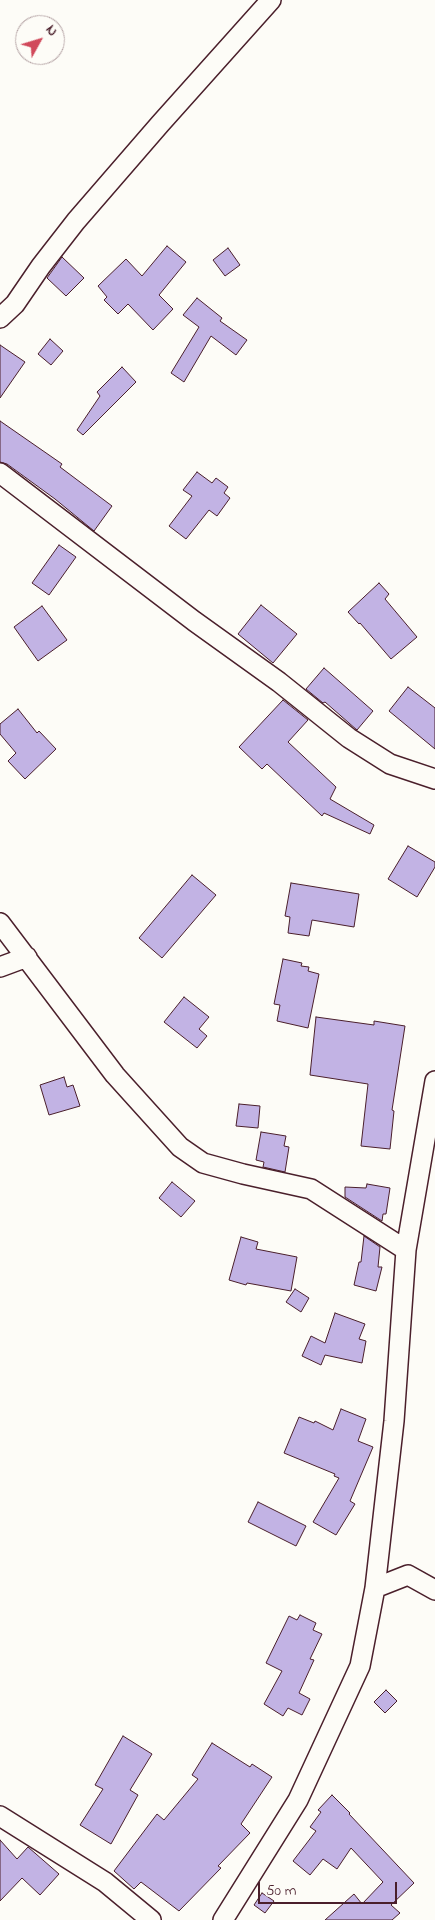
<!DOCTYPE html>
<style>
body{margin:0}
#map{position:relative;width:435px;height:1920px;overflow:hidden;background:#fdfcf7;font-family:"Indie Flower",sans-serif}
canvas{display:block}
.north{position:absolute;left:15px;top:15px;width:50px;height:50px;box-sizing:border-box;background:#fdfcf7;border:1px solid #b5a4a5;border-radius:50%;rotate:51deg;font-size:14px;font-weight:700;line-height:20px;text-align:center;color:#4a1f2b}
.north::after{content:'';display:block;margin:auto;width:18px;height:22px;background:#d1495b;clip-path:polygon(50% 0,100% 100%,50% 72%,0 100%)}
.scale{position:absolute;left:258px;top:1882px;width:139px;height:22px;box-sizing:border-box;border:2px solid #4a1f2b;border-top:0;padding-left:6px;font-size:15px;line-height:18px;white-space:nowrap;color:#4a1f2b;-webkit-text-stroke:4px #fdfcf7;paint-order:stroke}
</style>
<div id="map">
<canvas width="435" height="1920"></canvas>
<div class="north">N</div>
<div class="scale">50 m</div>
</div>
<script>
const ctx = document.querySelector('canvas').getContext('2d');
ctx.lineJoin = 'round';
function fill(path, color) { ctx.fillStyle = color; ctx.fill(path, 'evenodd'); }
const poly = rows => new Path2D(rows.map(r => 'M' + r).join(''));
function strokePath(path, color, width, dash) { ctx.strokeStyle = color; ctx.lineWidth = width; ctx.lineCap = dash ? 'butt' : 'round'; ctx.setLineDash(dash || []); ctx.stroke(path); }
const building = poly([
 [167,246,186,262,159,295,173,309,153,330,128,304,118,314,104,300,107,297,98,286,126,259,142,276,167,246],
 [228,248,240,265,225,276,213,260,228,248],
 [62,257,84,278,66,296,47,278,62,257],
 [197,298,222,318,220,321,247,340,236,355,211,336,184,382,171,373,199,327,183,315,197,298],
 [50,339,63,351,51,365,38,354,50,339],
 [0,345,25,362,0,398,0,345],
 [122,367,136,382,83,435,77,430,100,396,97,392,122,367],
 [0,421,62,464,60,467,112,506,94,531,55,499,7,464,0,462,0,421],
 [197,472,212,483,216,478,228,487,224,493,230,498,217,516,209,510,186,539,169,526,192,496,183,490,197,472],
 [59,545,76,557,49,595,32,583,59,545],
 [379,583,389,594,385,599,417,637,391,659,360,623,359,624,348,612,379,583],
 [261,605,297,634,273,663,238,634,261,605],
 [42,606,67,640,38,661,14,627,42,606],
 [324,668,373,711,357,730,325,702,323,703,306,689,324,668],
 [408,687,435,708,435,749,389,711,408,687],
 [283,700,308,720,288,742,336,787,330,799,374,825,370,834,324,813,322,816,267,764,262,769,239,747,283,700],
 [18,709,37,733,39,731,56,749,25,779,8,761,16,753,0,734,0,724,18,709],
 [408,846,435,862,435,867,417,897,388,879,408,846],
 [192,875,216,895,162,958,139,938,192,875],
 [291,883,359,894,354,927,312,920,309,936,288,933,290,917,285,916,291,883],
 [283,959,302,963,301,966,309,967,308,971,319,974,308,1028,277,1021,280,1005,274,1004,283,959],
 [184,997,209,1017,199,1029,207,1036,197,1048,164,1022,184,997],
 [316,1017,374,1025,374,1021,405,1026,392,1110,394,1111,390,1149,361,1146,368,1084,310,1075,316,1017],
 [64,1077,67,1087,73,1085,80,1106,49,1115,40,1085,64,1077],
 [239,1104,260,1106,258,1128,236,1126,239,1104],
 [261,1132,286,1136,284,1146,289,1147,285,1172,263,1167,264,1162,256,1160,261,1132],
 [172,1182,195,1201,181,1217,159,1198,172,1182],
 [367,1184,390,1188,386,1214,383,1214,382,1221,345,1197,345,1187,366,1188,367,1184],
 [364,1236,380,1247,378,1267,382,1267,376,1291,354,1285,359,1262,361,1262,364,1236],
 [241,1237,258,1242,256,1249,297,1257,291,1291,247,1283,246,1285,229,1280,241,1237],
 [295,1289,309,1298,301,1312,286,1302,295,1289],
 [335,1313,365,1324,359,1339,366,1341,362,1363,325,1355,321,1365,302,1356,311,1336,325,1343,335,1313],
 [341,1409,366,1419,358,1441,373,1447,350,1501,355,1504,336,1535,313,1522,339,1478,334,1476,335,1474,284,1453,299,1417,314,1423,315,1421,333,1430,341,1409],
 [258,1502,306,1526,296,1546,248,1522,258,1502],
 [300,1615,316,1623,313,1630,322,1634,310,1659,314,1660,299,1693,310,1699,302,1715,288,1708,283,1716,264,1704,282,1671,266,1663,289,1616,297,1620,300,1615],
 [386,1690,397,1701,385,1713,374,1702,386,1690],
 [123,1736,152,1754,130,1790,138,1795,111,1844,80,1825,103,1789,95,1785,123,1736],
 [212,1743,250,1767,252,1764,272,1777,241,1824,250,1833,218,1866,221,1868,179,1911,141,1882,134,1889,114,1871,157,1814,164,1820,198,1779,192,1775,212,1743],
 [332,1795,350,1813,349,1814,414,1883,391,1905,400,1913,392,1920,325,1920,354,1894,362,1904,383,1882,351,1848,337,1869,323,1859,310,1875,293,1861,316,1831,310,1827,321,1812,318,1810,332,1795],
 [0,1840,17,1859,28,1847,59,1874,40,1895,22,1878,0,1901,0,1840],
 [262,1893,274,1901,265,1913,254,1905,262,1893]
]);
fill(building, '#c2b3e4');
strokePath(building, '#4a1f2b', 1);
const minor = poly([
 [0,318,15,304,41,266,76,221,160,124,271,0],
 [0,473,194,621,279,682,349,738,390,764,435,779],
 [0,923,115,1075,180,1147,203,1163,243,1174,311,1189,406,1250],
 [0,967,27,957],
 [375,1588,408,1575,435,1590],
 [0,1816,105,1882,151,1920],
 [223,1920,298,1800,360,1666,375,1588,394,1421,406,1250,435,1081]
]);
strokePath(minor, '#4a1f2b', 22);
strokePath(minor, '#fdfcf7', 19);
</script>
